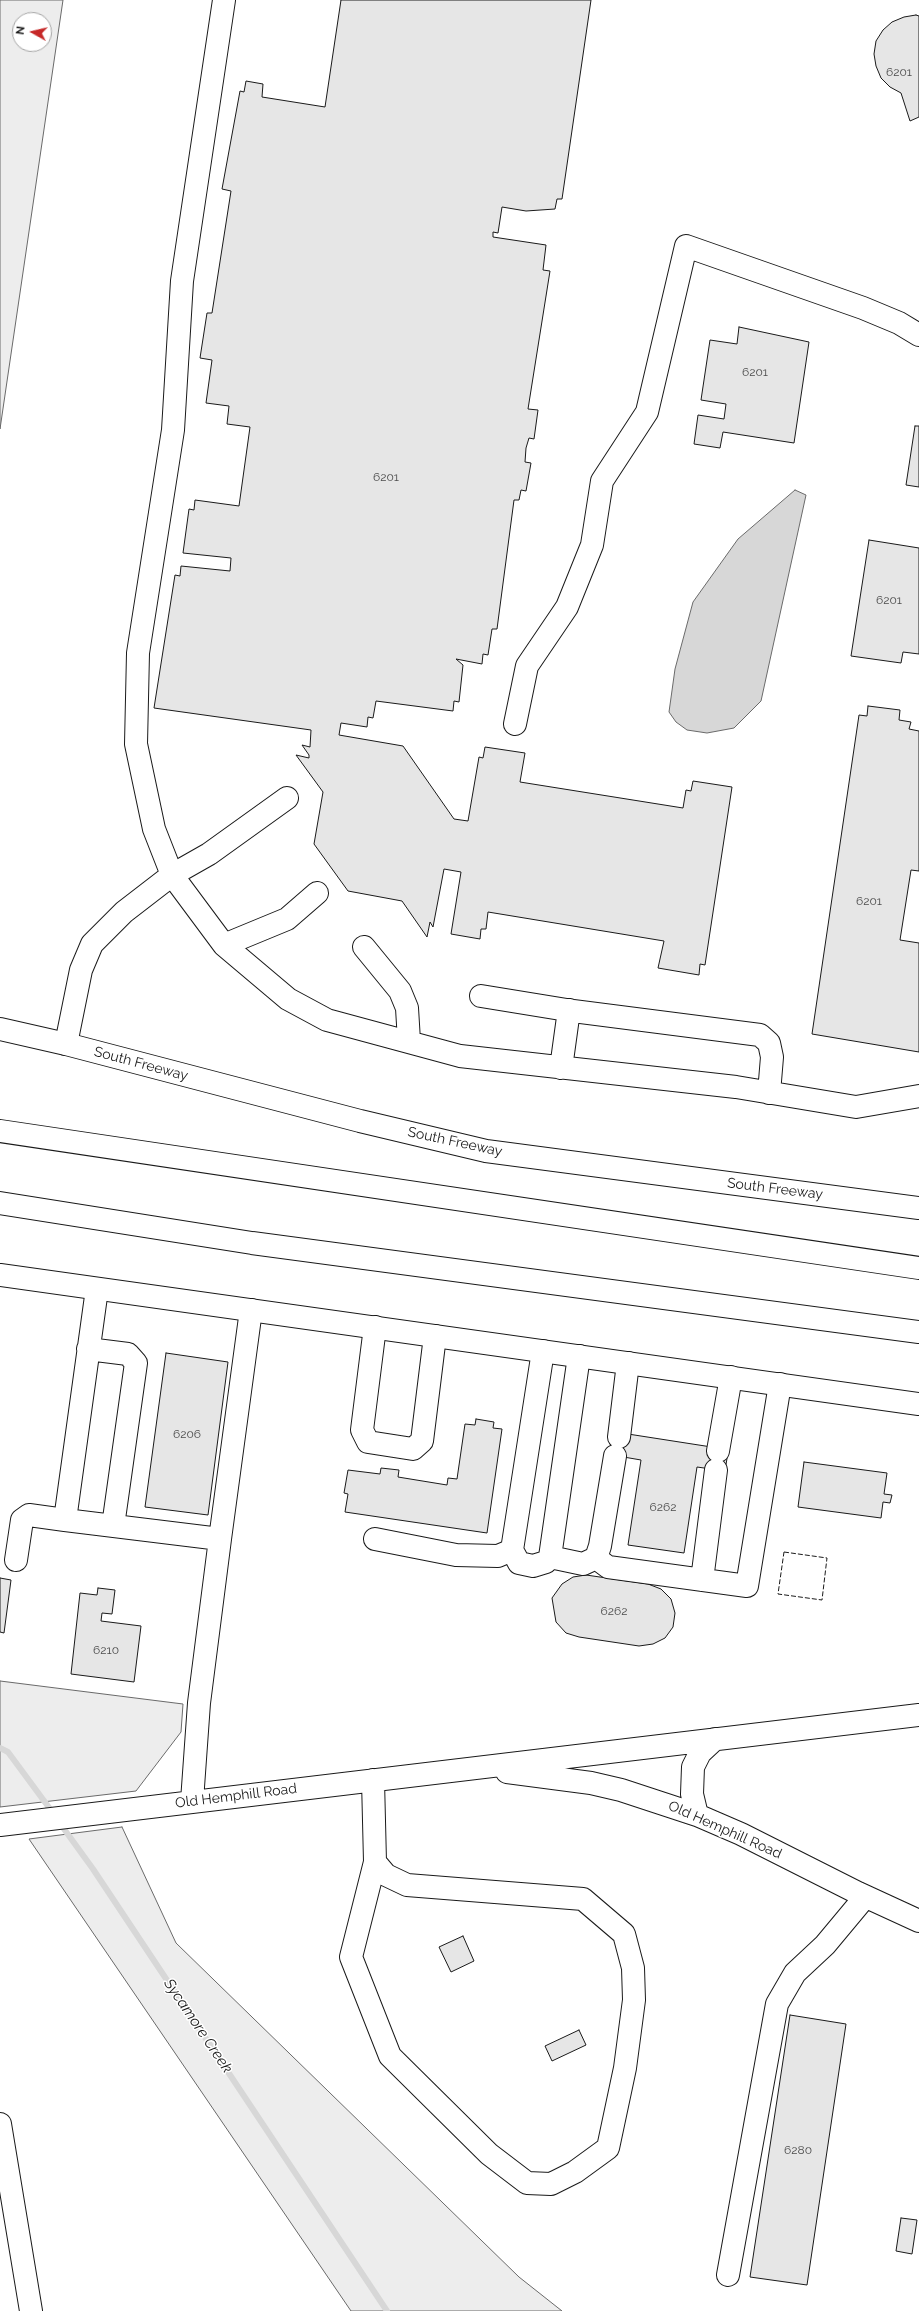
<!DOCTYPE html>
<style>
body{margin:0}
#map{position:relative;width:919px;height:2311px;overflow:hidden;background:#fff;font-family:Raleway,sans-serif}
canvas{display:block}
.north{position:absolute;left:12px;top:12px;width:40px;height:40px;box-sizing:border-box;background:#fff;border:1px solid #a3a3a3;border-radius:50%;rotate:278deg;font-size:11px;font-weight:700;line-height:16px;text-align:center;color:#1a1a1a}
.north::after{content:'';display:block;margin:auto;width:14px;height:18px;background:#c62828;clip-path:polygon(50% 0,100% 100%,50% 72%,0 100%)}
</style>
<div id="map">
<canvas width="919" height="2311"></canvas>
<div class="north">N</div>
</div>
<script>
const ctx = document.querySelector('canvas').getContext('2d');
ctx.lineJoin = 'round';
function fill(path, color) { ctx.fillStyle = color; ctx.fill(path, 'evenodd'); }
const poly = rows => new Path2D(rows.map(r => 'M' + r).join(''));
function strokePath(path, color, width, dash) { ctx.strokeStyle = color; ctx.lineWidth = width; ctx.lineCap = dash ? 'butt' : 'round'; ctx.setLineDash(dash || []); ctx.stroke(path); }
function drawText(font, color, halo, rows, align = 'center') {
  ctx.font = font + ' Raleway,sans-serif'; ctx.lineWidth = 3; ctx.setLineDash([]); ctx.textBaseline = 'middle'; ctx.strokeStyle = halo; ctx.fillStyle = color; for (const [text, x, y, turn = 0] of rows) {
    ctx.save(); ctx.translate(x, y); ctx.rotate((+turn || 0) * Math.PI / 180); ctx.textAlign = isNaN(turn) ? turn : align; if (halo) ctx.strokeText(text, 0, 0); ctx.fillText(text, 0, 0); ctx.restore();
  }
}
const built = poly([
 [0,0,63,0,0,429,0,0],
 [20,20,44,20,44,44,20,44,20,20],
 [0,1681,183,1704,181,1732,136,1791,0,1807,0,1681],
 [122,1827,176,1943,519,2277,562,2311,351,2311,29,1839,122,1827]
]);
fill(built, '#ededed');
strokePath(built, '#6a6a6a', 1);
const water = poly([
 [795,490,806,495,761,701,734,728,707,733,687,730,676,722,669,712,675,669,693,602,738,539,795,490]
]);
fill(water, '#d7d7d7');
strokePath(water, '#6a6a6a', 1);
strokePath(poly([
 [0,1748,8,1752,53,1813],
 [59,1822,93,1869,387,2311]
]), '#d7d7d7', 6);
const building = poly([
 [341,0,591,0,562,199,557,199,555,209,526,211,502,207,498,233,493,232,493,237,546,245,543,270,550,271,528,409,538,410,534,439,529,438,526,448,525,462,531,463,526,491,521,490,519,500,514,500,497,629,492,629,488,655,483,654,482,664,456,659,463,665,459,702,454,701,453,711,376,701,373,718,368,717,367,727,341,723,339,735,403,746,454,819,468,821,479,757,483,758,485,747,525,753,520,782,683,808,686,790,691,791,693,781,732,787,705,965,700,964,699,975,658,968,664,941,488,912,486,929,481,929,480,939,451,934,461,872,444,869,433,927,430,922,427,937,402,901,348,891,314,844,323,792,296,755,309,758,309,755,302,745,310,747,311,730,154,708,175,575,180,576,181,566,230,571,231,558,183,553,189,509,194,510,195,500,239,506,250,427,227,424,229,406,206,403,212,360,200,358,207,313,212,313,231,191,222,189,240,91,244,92,246,81,263,84,262,97,325,107,341,0],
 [916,15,919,16,919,117,910,121,901,93,890,87,881,78,876,66,874,54,876,41,883,30,892,22,904,17,916,15],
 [739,327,809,342,794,443,723,432,720,448,694,444,698,415,724,419,726,404,701,400,710,340,737,344,739,327],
 [915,426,919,426,919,487,906,485,915,426],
 [869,540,919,548,919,654,903,652,901,663,851,656,869,540],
 [868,706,900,710,899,720,911,722,909,729,919,731,919,871,911,870,900,940,919,943,919,1052,812,1034,859,715,867,716,868,706],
 [166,1353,228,1362,208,1515,145,1507,166,1353],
 [476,1419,494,1422,493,1428,502,1429,487,1533,345,1512,348,1494,344,1493,348,1470,380,1474,381,1468,399,1470,398,1477,447,1485,448,1478,457,1479,465,1424,475,1425,476,1419],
 [628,1434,718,1448,728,1452,725,1471,697,1467,684,1553,628,1545,641,1460,612,1455,628,1434],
 [804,1462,887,1473,884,1494,892,1495,890,1503,883,1502,881,1518,798,1507,804,1462],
 [586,1575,648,1584,661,1589,671,1599,675,1613,673,1627,665,1638,653,1644,639,1646,579,1637,566,1633,556,1622,552,1598,562,1584,573,1577,586,1575],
 [0,1578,11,1580,4,1633,0,1632,0,1578],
 [98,1588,115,1590,112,1614,102,1613,101,1621,141,1626,134,1682,71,1674,80,1593,97,1595,98,1588],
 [463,1936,474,1961,451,1972,439,1947,463,1936],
 [790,2015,846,2024,807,2285,750,2277,790,2015],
 [579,2030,586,2045,552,2061,545,2046,579,2030],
 [901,2218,917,2220,912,2254,896,2251,901,2218]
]);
fill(building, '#e6e6e6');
strokePath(building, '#1a1a1a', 1);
const minor = poly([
 [224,0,182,281,173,430,138,653,136,744,154,829,172,875,224,945,288,999,327,1020,460,1056,736,1087,856,1107,919,1096],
 [515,724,527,666,567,607,592,545,602,481,647,412,686,246,863,308,899,323,919,335],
 [224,945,287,919,317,893],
 [364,947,400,991,407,1008,409,1041],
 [481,996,573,1011,760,1035,769,1043,772,1057,769,1093],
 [66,1044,81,970,92,944,124,912,172,875,209,854,287,798],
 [561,1068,569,1010],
 [97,1289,65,1520,220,1539,251,1310],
 [375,1327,362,1430,368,1442,413,1449,422,1441,435,1336],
 [88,1349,128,1354,136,1363,113,1526],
 [543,1351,512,1550,519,1563,533,1566,546,1562,550,1557],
 [579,1356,550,1557,583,1564,596,1558,600,1546,615,1456],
 [619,1437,628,1363],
 [718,1451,731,1377],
 [375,1539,456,1555,498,1556,512,1550],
 [596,1558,608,1567,747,1586,780,1384],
 [16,1560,22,1520,29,1515,65,1520],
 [702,1580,716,1470],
 [507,1772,591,1783,621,1790,697,1815,741,1834,858,1893,919,1921],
 [373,1780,375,1862,386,1875,407,1885,583,1899,624,1934,633,1968,634,2000,625,2068,608,2148,575,2172,551,2184,527,2183,489,2154,390,2056,351,1957,375,1862],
 [192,1801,199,1703,220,1539],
 [697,1815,692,1794,693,1767,700,1753,715,1739],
 [0,1825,919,1715],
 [0,2124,31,2311],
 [728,2275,777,2004,795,1973,825,1945,865,1897]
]);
const major = poly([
 [0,1029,66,1044,360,1121,486,1151,919,1208],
 [0,1275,919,1404]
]);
const highway = poly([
 [0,1131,919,1268],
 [0,1203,252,1243,919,1332]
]);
strokePath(minor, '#1a1a1a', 24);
strokePath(major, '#1a1a1a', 24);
strokePath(highway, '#1a1a1a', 24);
strokePath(minor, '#fff', 22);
strokePath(major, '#fff', 22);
strokePath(highway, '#fff', 22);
strokePath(poly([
 [784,1552,827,1558,822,1600,778,1594,784,1552]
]), '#1a1a1a', 1, [5, 2]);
drawText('12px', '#4d4d4d', null, [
 ["6201",899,72],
 ["6201",755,372],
 ["6201",386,477],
 ["6201",889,600],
 ["6201",869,901],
 ["6206",187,1434],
 ["6262",663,1507],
 ["6262",614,1611],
 ["6210",106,1650],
 ["6280",798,2150]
]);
drawText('14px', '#1a1a1a', '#fff', [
 ["South Freeway",141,1064,15],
 ["South Freeway",455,1142,12],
 ["South Freeway",775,1189,7],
 ["Old Hemphill Road",236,1796,-7],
 ["Old Hemphill Road",725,1830,24]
]);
drawText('italic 15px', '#1a1a1a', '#fff', [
 ["Sycamore Creek",198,2026,56]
]);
</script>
